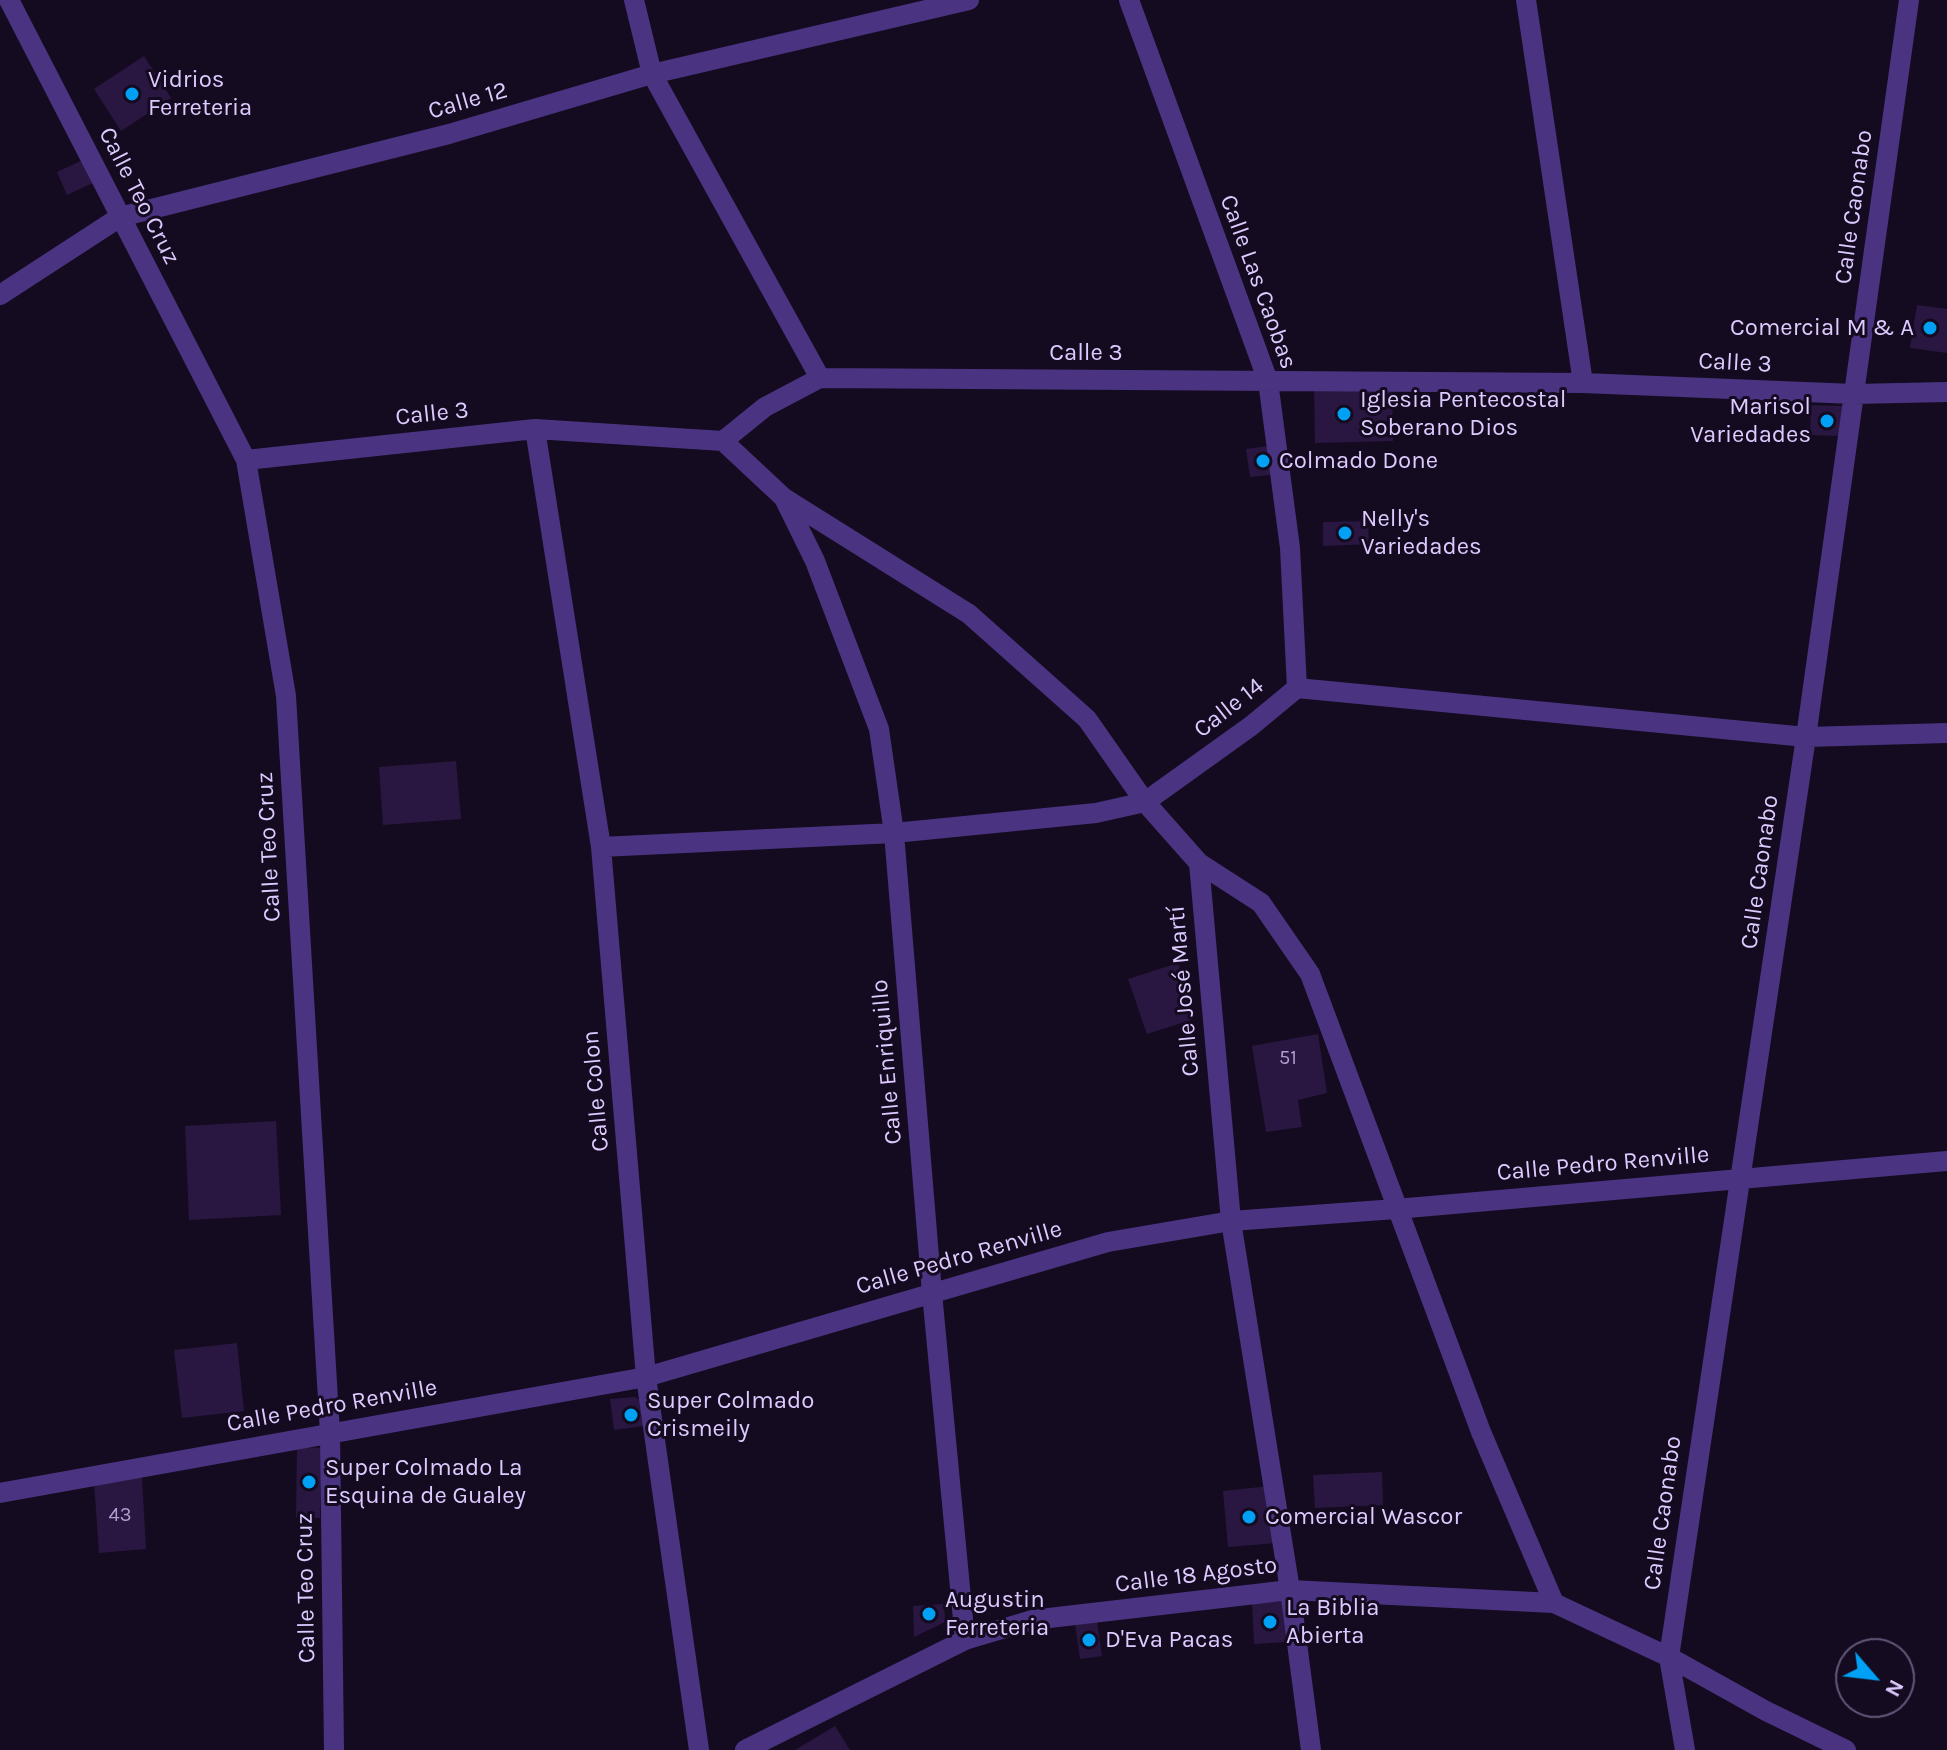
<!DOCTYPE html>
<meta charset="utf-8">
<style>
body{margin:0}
#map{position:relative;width:1947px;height:1750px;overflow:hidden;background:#140b20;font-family:Karla,sans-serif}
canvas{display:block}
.north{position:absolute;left:1835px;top:1638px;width:80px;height:80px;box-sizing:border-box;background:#140b20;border:2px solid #645779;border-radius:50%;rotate:118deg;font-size:22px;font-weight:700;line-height:32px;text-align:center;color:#ddcaff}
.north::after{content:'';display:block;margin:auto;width:28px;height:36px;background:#00a1f5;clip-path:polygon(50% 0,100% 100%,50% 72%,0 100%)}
</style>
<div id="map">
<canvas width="1947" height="1750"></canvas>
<div class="north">N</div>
</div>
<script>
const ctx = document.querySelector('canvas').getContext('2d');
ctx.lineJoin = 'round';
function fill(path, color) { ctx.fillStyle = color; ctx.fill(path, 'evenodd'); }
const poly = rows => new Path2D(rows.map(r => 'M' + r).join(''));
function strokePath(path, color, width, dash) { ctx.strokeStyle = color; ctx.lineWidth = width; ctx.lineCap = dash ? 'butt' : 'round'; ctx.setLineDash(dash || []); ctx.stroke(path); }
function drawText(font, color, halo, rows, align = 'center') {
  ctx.font = font + ' Karla,sans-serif'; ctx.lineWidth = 6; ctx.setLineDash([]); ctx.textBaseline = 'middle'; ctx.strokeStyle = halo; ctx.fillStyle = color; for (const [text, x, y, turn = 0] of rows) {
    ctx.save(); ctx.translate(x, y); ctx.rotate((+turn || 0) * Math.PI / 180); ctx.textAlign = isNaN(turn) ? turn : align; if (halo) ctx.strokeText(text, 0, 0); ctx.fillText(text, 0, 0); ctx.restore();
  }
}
fill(poly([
 [144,56,171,98,121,131,94,89],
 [85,159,95,182,67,195,57,172],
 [1917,305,1947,309,1947,353,1910,348],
 [1392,384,1393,441,1315,443,1314,386],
 [1811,405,1844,406,1842,436,1810,435],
 [1276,445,1279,474,1250,477,1246,449],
 [1368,521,1369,544,1323,546,1323,522],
 [456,761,461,819,383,825,379,767],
 [1178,963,1194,1019,1147,1034,1128,979],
 [1318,1034,1327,1093,1298,1100,1302,1127,1266,1132,1252,1046],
 [276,1121,281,1215,189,1220,185,1126],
 [237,1343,244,1411,182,1418,174,1350],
 [635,1397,648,1405,651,1425,614,1430,610,1399],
 [297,1447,322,1448,320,1518,296,1517],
 [1382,1472,1383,1505,1315,1508,1313,1475],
 [142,1477,146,1549,99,1553,94,1481],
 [1270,1486,1276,1543,1228,1547,1223,1491],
 [1285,1601,1287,1642,1254,1644,1252,1603],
 [944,1604,945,1622,914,1637,913,1606],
 [1097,1621,1102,1656,1080,1659,1075,1623],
 [835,1726,850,1750,795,1750]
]), '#2a1741');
strokePath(poly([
 [9,0,246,460,286,696,330,1433,334,1750],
 [634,0,652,74,820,378],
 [1129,0,1268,381,1290,548,1297,688],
 [1526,0,1583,383],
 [0,295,120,217,449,134,652,74,969,0],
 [535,429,601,847,646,1377,699,1750],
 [723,441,784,498,969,614,1087,719,1145,802,1199,863,1231,1221,1290,1590,1311,1750],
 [246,460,535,429,723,441,765,407,820,378,1583,383,1854,394,1947,392],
 [784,498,815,561,879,729,894,833,932,1293,965,1640],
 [601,847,894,833,1096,813,1145,802,1251,726,1297,688,1806,737,1947,733],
 [1199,863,1261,903,1310,974,1481,1432,1554,1603],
 [0,1493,646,1377,1108,1242,1231,1221,1396,1209,1947,1161],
 [745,1750,965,1640,1032,1620,1290,1590,1554,1603,1669,1657,1766,1711,1846,1750],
 [1685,1750,1669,1657,1806,737,1909,0]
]), '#4a3481', 20);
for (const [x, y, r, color] of [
 [132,94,8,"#00a1f5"],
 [1930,328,8,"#00a1f5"],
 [1344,414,8,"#00a1f5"],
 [1827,421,8,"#00a1f5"],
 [1263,461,8,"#00a1f5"],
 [1345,533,8,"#00a1f5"],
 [631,1415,8,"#00a1f5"],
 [309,1482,8,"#00a1f5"],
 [1249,1517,8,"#00a1f5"],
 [929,1614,8,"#00a1f5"],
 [1270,1622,8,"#00a1f5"],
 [1089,1640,8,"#00a1f5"]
]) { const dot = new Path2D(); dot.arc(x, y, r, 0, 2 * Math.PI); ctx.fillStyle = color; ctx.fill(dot); strokePath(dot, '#140b20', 3); }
drawText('20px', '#b09dd0', null, [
 ["51",1288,1058],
 ["43",120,1515]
]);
drawText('24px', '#ddcaff', '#140b20', [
 ["Vidrios",148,80],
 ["Ferreteria",148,108],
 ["Comercial M & A",1914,328,"right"],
 ["Iglesia Pentecostal",1360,400],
 ["Soberano Dios",1360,428],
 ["Marisol",1811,407,"right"],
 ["Variedades",1811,435,"right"],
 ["Colmado Done",1279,461],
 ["Nelly's",1361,519],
 ["Variedades",1361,547],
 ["Super Colmado",647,1401],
 ["Crismeily",647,1429],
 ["Super Colmado La",325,1468],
 ["Esquina de Gualey",325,1496],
 ["Comercial Wascor",1265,1517],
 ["Augustin",945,1600],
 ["Ferreteria",945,1628],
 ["La Biblia",1286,1608],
 ["Abierta",1286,1636],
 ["D'Eva Pacas",1105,1640]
], 'left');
drawText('24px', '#ddcaff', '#140b20', [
 ["Calle 12",468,101,-16],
 ["Calle Teo Cruz",139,196,63],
 ["Calle Caonabo",1854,207,-82],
 ["Calle Las Caobas",1258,282,70],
 ["Calle 3",1086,353],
 ["Calle 3",1735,363,3],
 ["Calle 3",432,414,-6],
 ["Calle 14",1229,708,-38],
 ["Calle Teo Cruz",269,847,-93],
 ["Calle Caonabo",1760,872,-82],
 ["Calle José Martí",1184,991,-95],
 ["Calle Enriquillo",887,1062,-95],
 ["Calle Colon",596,1091,-95],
 ["Calle Pedro Renville",1603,1164,-5],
 ["Calle Pedro Renville",959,1258,-16],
 ["Calle Pedro Renville",332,1406,-10],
 ["Calle Caonabo",1663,1513,-82],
 ["Calle 18 Agosto",1196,1575,-7],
 ["Calle Teo Cruz",306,1588,-91]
]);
</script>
